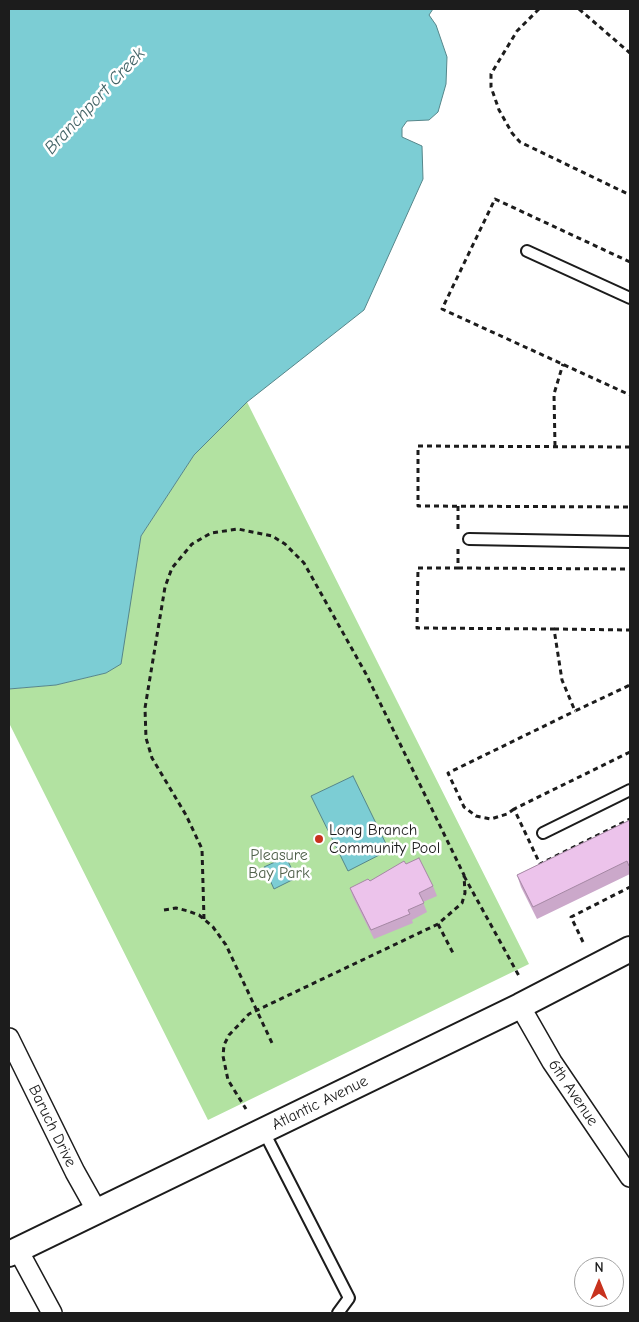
<!DOCTYPE html>
<style>
body{margin:0}
#map{position:relative;width:639px;height:1322px;overflow:hidden;background:#fff;font-family:"Comic Neue",sans-serif}
canvas{display:block}
.frame{position:absolute;inset:0;border:10px solid #1c1c1c;pointer-events:none}
.north{position:absolute;left:574px;top:1257px;width:50px;height:50px;box-sizing:border-box;background:#fff;border:1px solid #a4a4a4;border-radius:50%;rotate:0deg;font-size:14px;font-weight:700;line-height:20px;text-align:center;color:#1c1c1c}
.north::after{content:'';display:block;margin:auto;width:18px;height:22px;background:#c8321e;clip-path:polygon(50% 0,100% 100%,50% 72%,0 100%)}
</style>
<div id="map">
<canvas width="639" height="1322"></canvas>
<div class="frame"></div>
<div class="north">N</div>
</div>
<script>
const ctx = document.querySelector('canvas').getContext('2d');
ctx.lineJoin = 'round';
function fill(path, color) { ctx.fillStyle = color; ctx.fill(path, 'evenodd'); }
const poly = rows => new Path2D(rows.map(r => 'M' + r).join(''));
function strokePath(path, color, width, dash) { ctx.strokeStyle = color; ctx.lineWidth = width; ctx.lineCap = dash ? 'butt' : 'round'; ctx.setLineDash(dash || []); ctx.stroke(path); }
function drawText(font, color, halo, rows, align = 'center') {
  ctx.font = font + ' "Comic Neue",sans-serif'; ctx.lineWidth = 5; ctx.setLineDash([]); ctx.textBaseline = 'middle'; ctx.strokeStyle = halo; ctx.fillStyle = color; for (const [text, x, y, turn = 0] of rows) {
    ctx.save(); ctx.translate(x, y); ctx.rotate((+turn || 0) * Math.PI / 180); ctx.textAlign = isNaN(turn) ? turn : align; if (halo) ctx.strokeText(text, 0, 0); ctx.fillText(text, 0, 0); ctx.restore();
  }
}
fill(poly([
 [247,402,529,964,208,1120,9,723,9,689,56,685,106,673,120,664,141,536,194,455]
]), '#b2e2a1');
const water = poly([
 [9,9,433,9,429,15,436,25,447,57,446,84,438,112,429,120,407,121,402,128,402,137,422,146,423,179,364,310,247,402,194,455,141,536,121,664,106,673,56,685,9,689,9,9],
 [353,776,389,850,348,871,311,796,353,776],
 [286,857,296,878,274,889,264,867,286,857]
]);
fill(water, '#7ccdd4');
strokePath(water, '#56868a', 1);
const service = poly([
 [527,251,630,298],
 [469,539,630,542],
 [543,833,630,790],
 [263,1130,349,1298,338,1313]
]);
const minor = poly([
 [520,1006,552,1062,630,1177],
 [9,1038,75,1172,98,1213],
 [18,1250,52,1313]
]);
const tertiary = poly([
 [9,1254,520,1006,630,949]
]);
strokePath(service, '#1c1c1c', 14);
strokePath(minor, '#1c1c1c', 22);
strokePath(tertiary, '#1c1c1c', 28);
strokePath(poly([
 [539,9,517,31,491,74,491,87,499,110,512,133,520,142,630,195],
 [579,9,630,53],
 [630,262,495,199,442,309,630,395],
 [555,446,554,394,563,364],
 [630,447,418,446,418,506,630,507],
 [458,506,458,531],
 [458,549,458,568,418,568,417,628,554,629,562,680,575,711,630,685],
 [458,568,630,569],
 [554,629,630,630],
 [630,752,514,809,540,864,630,819],
 [514,809,507,814,491,819,476,816,464,807,448,773,575,711],
 [464,876,519,976],
 [164,910,176,908,188,911,199,915,213,927,226,945,272,1043],
 [204,919,202,849,186,815,152,758,146,738,145,708,165,587,172,568,192,544,211,533,238,529,272,536,285,544,304,563,366,674,464,875,465,893,462,903,438,924,249,1014,229,1035,224,1045,223,1056,228,1080,246,1109],
 [438,924,454,955],
 [583,942,571,917,630,887]
]), '#1c1c1c', 3, [5, 4]);
strokePath(service, '#fff', 10);
strokePath(minor, '#fff', 19);
strokePath(tertiary, '#fff', 24);
fill(poly([
 [630,820,630,874,537,919,521,887,517,875],
 [406,864,433,886,437,896,423,902,427,912,412,920,413,923,374,939,353,897,350,888,370,881]
]), '#cba8ca');
const building = poly([
 [630,820,630,865,629,866,627,861,533,907,517,875,630,820],
 [419,858,433,886,419,893,424,903,408,910,410,914,371,930,350,888,368,879,370,881,404,861,406,864,419,858]
]);
fill(building, '#ecc3eb');
strokePath(building, '#a588a4', 1);
for (const [x, y, r, color] of [
 [319,839,5,"#c8321e"]
]) { const dot = new Path2D(); dot.arc(x, y, r, 0, 2 * Math.PI); ctx.fillStyle = color; ctx.fill(dot); strokePath(dot, '#fff', 2); }
drawText('16px', '#1c1c1c', '#fff', [
 ["Long Branch",329,830],
 ["Community Pool",329,848]
], 'left');
drawText('16px', '#50614b', '#fff', [
 ["Pleasure",279,855],
 ["Bay Park",279,873]
]);
drawText('16px', '#1c1c1c', '#fff', [
 ["6th Avenue",573,1093,56],
 ["Atlantic Avenue",320,1103,-26],
 ["Baruch Drive",52,1126,64]
]);
drawText('italic 18px', '#426366', '#fff', [
 ["Branchport Creek",95,101,-47]
]);
</script>
